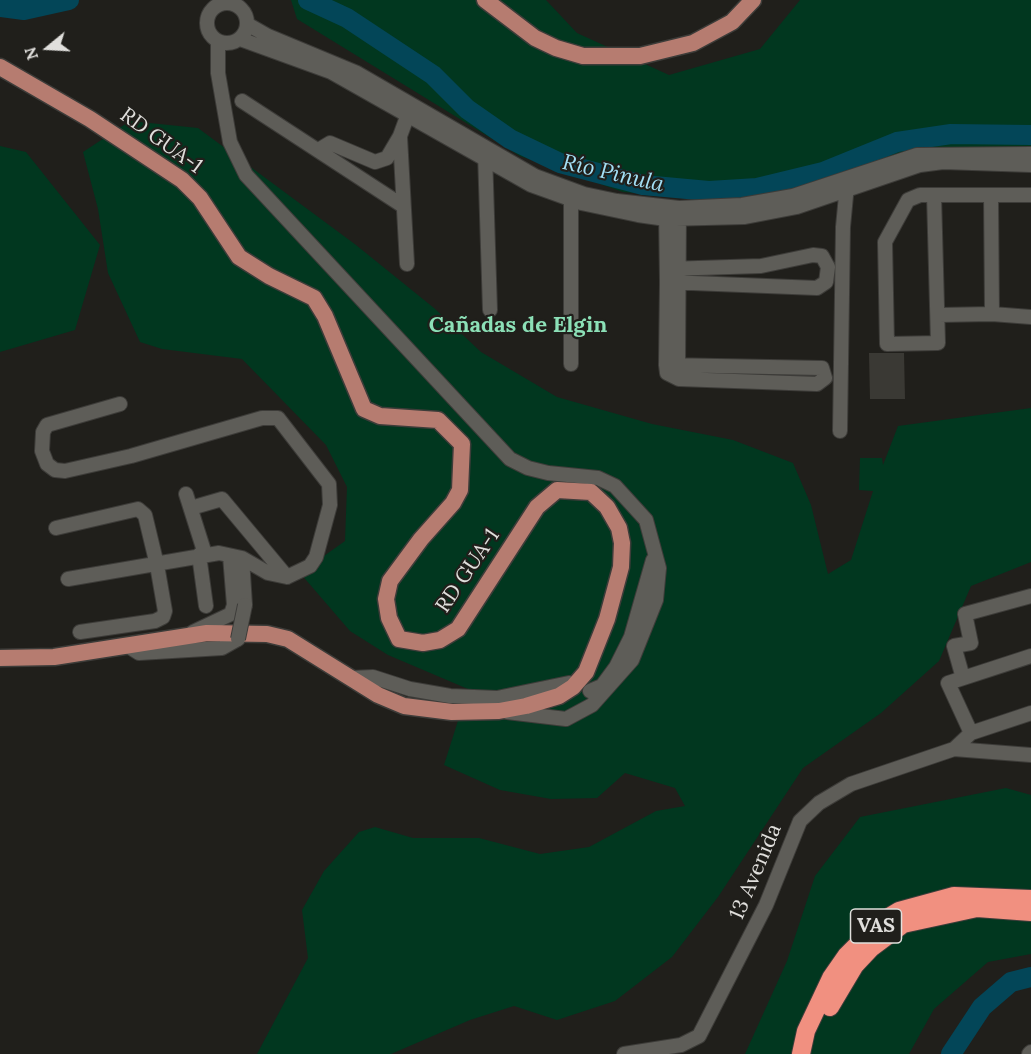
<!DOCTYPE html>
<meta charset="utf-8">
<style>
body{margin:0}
#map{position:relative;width:1031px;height:1054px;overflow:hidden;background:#201f1b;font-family:Lora,serif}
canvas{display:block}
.north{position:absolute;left:18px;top:18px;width:60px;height:60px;-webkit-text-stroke:4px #201f1b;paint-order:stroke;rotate:252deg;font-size:16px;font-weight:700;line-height:24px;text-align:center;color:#e0dfdc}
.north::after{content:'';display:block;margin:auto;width:21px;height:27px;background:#e0dfdc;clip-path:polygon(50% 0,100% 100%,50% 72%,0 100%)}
</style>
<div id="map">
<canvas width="1031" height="1054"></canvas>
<div class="north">N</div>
</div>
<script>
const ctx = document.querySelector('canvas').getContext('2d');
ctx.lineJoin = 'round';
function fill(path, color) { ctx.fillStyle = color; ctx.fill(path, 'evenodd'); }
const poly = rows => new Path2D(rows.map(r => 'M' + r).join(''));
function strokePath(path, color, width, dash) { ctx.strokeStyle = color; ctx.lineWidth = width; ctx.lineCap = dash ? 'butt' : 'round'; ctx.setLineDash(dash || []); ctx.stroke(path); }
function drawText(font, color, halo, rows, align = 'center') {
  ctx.font = font + ' Lora,serif'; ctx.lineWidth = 4.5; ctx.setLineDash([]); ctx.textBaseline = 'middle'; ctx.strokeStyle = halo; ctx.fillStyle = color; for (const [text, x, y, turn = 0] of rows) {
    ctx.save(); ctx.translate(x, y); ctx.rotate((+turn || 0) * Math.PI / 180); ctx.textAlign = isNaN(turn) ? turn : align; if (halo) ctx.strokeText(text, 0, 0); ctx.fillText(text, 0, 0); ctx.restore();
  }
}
fill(poly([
 [291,0,546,0,577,33,669,75,760,49,800,0,1031,0,1031,151,820,182,722,200,623,192,520,156,297,19],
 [130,121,198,128,356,245,434,308,481,352,557,397,652,424,733,440,793,463,811,505,828,574,851,560,873,491,859,490,860,458,882,458,883,465,898,426,1031,408,1031,562,971,586,939,661,881,713,803,768,718,897,672,957,615,1001,557,1020,514,1006,470,1020,391,1054,257,1054,308,958,302,910,324,871,359,832,375,827,413,838,479,838,540,854,589,847,656,811,685,806,675,788,625,773,597,798,551,799,500,790,444,765,468,689,388,655,350,631,300,573,345,541,347,487,326,445,242,359,162,349,140,342,108,273,98,209,83,152],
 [0,146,26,152,100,245,75,330,0,352],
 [1006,788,1031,795,1031,954,988,962,934,1009,909,1054,745,1054,787,961,815,876,860,817]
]), '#01371f');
strokePath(poly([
 [308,0,347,18,433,75,467,109,510,139,560,163,643,185,709,191,757,188,823,172,897,142,951,134,1031,135],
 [0,7,24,10,69,0],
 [951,1054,982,1007,1011,982,1031,977]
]), '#034658', 20);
fill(poly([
 [869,353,904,353,905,399,870,399]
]), '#3a3934');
const minor = poly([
 '207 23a20 20 0 1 1 40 0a20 20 0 1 1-40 0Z',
 [247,24,268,36,357,73,535,176,584,194,617,201,679,208,742,205,793,196,917,155,1031,154],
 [240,39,331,72,531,185,581,203,638,215,666,219,745,217,797,207,920,165,943,162,1031,165],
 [218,41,218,73,230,142,246,175,510,459,528,468,548,473,598,478,615,486,646,520,659,568,656,600,632,660,592,705,566,719,507,712],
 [242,101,403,206],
 [400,137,407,264],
 [320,149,330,143,375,162,387,158,400,136,411,106],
 [485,153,490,310],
 [934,195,938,343,887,344,885,242,908,200,920,195,1031,195],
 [991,195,992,314,1031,317],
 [666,212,667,282,666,365,667,373,679,379,817,384,825,378,822,368,666,365],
 [667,269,761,266,813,255,822,256,828,267,826,282,817,288,667,282],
 [939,315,992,314],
 [571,364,571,192],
 [678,373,679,210],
 [840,431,843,227,847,185],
 [186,494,205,554],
 [191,508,222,499,287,577],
 [56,528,138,509,145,515,157,565,165,611,163,617,155,621,80,632],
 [199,555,206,606],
 [242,558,245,605],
 [68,579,219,553,242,558,268,573,287,577,310,566,316,557,330,505,329,484,278,418,262,418,131,456,65,471,55,470,47,464,42,451,43,432,47,425,120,404],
 [193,632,231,614,234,605,230,556],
 [128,646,139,653,222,648,238,639],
 [351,678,373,677,410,689,450,696,497,698,569,683],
 [963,678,954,646,971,643,965,614,1031,596],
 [590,691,602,686,616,667,631,637,653,560],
 [971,733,948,683,1031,656],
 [954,749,1031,755],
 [624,1054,681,1045,699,1036,766,905,800,821,819,803,851,784,954,749,971,733,1031,713],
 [1029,1054,1031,1052]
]);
const major = poly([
 [485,0,535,38,556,48,583,56,640,56,693,43,732,22,753,0],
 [0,67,90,119,182,180,200,198,239,257,269,276,314,298,325,316,364,409,380,416,438,420,462,444,460,490,453,503,421,539,390,581,386,599,389,618,399,639,423,643,440,640,458,629,537,507,557,490,591,492,607,507,619,528,622,543,621,567,607,619,586,672,573,687,559,696,526,706,499,711,452,712,404,706,378,695,288,639,267,634,207,633,54,657,0,658]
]);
const highway = poly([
 [830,1007,855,965,871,948,903,924,977,908,1031,912],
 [801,1054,806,1031,831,978,847,955,879,923,899,911,954,896,1031,899]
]);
strokePath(minor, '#3d3c39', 16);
strokePath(major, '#3d3c39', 19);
strokePath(highway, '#3d3c39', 20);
strokePath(minor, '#5e5d58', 14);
strokePath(major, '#b67c70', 16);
strokePath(highway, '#f19080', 18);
const minorBridge = poly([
 [238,639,245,605]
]);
strokePath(minorBridge, '#3d3c39', 16, []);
strokePath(minorBridge, '#5e5d58', 14);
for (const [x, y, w] of [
 [876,926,51]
]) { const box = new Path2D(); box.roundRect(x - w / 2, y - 17, w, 34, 4.5); ctx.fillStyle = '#201f1b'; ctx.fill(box); strokePath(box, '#e0dfdc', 1.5); }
drawText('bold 20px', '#e0dfdc', null, [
 ["VAS",876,926]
]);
drawText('21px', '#e0dfdc', '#201f1b', [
 ["RD GUA-1",161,141,36],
 ["RD GUA-1",468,571,-56],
 ["13 Avenida",756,872,-67]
]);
drawText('italic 22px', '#a3dff5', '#201f1b', [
 ["Río Pinula",613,174,13]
]);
drawText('bold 22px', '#8ce0b7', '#201f1b', [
 ["Cañadas de Elgin",518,326]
]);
</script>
